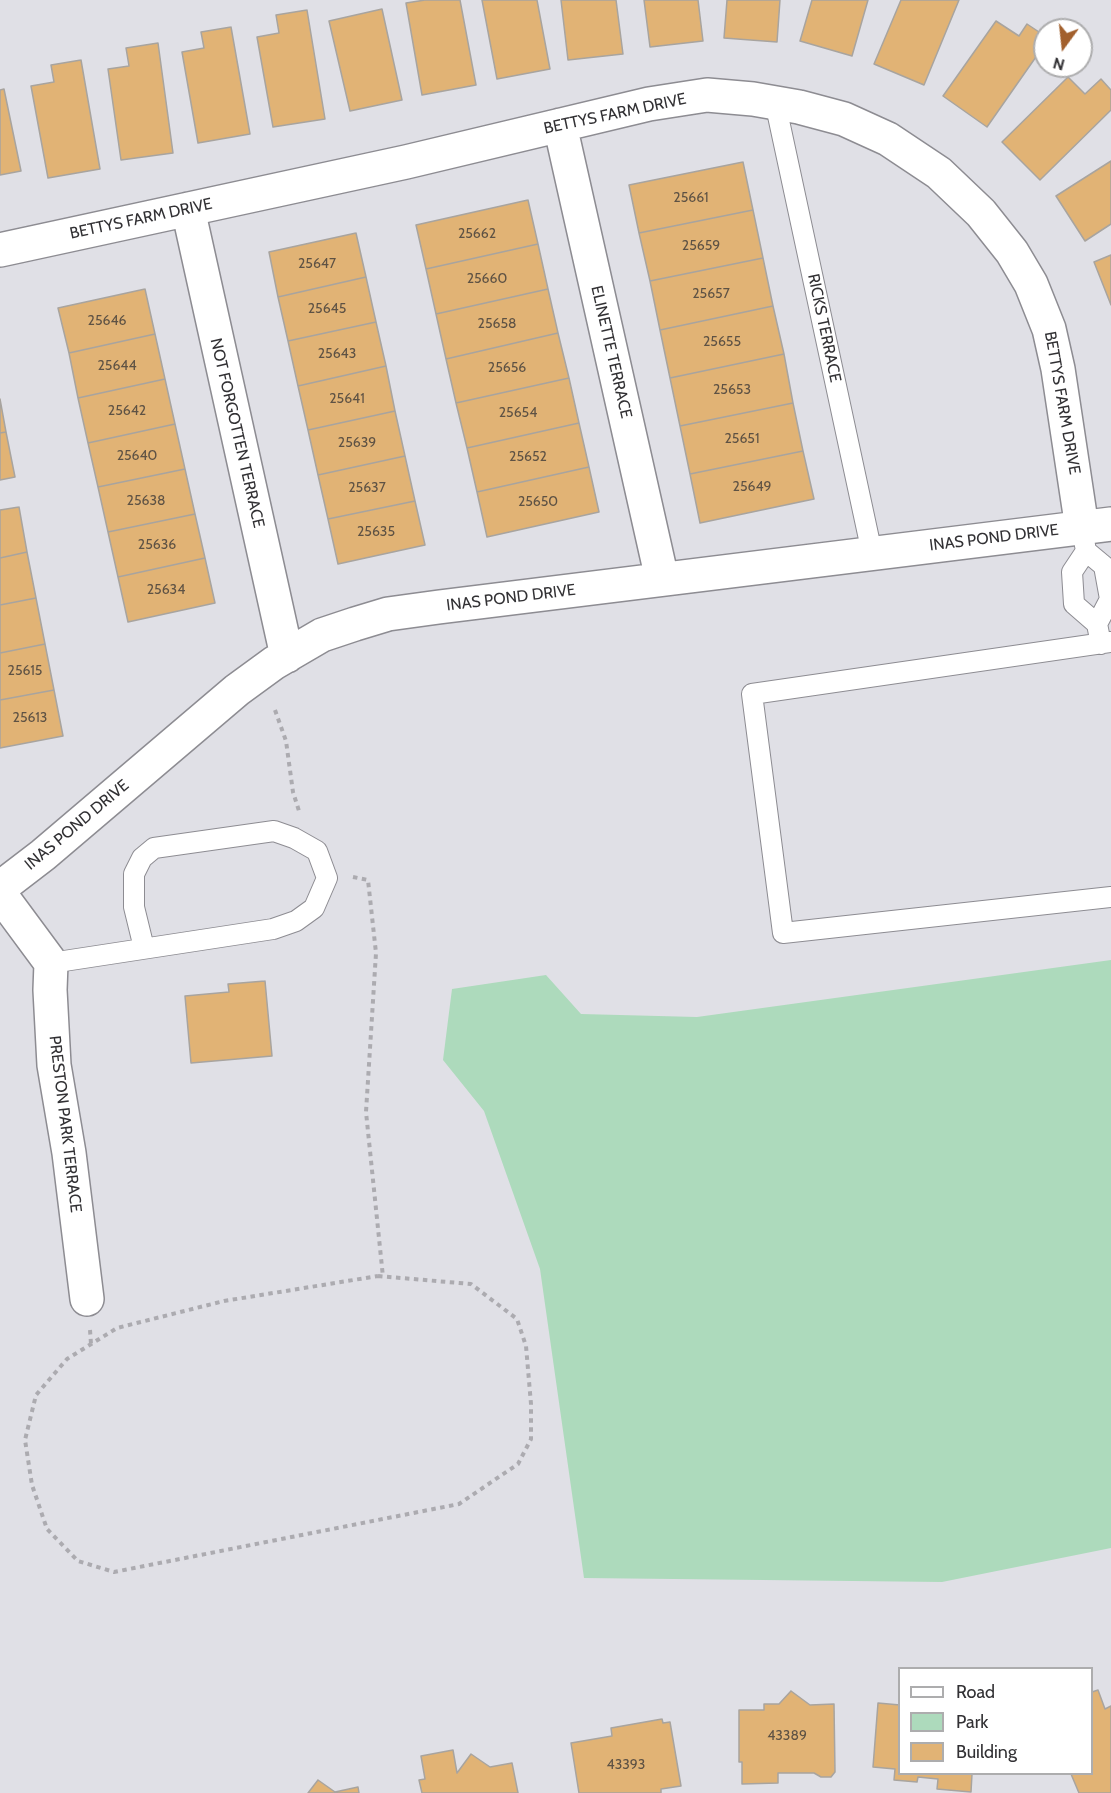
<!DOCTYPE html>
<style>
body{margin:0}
#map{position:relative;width:1111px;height:1793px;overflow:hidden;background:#e0e0e6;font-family:Cabin,sans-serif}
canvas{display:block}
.legend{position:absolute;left:898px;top:1667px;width:195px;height:108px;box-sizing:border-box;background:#fff;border:2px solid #adadae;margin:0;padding:8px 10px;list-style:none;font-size:18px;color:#323134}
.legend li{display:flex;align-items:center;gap:12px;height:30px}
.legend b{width:30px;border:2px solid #adadae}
.north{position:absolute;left:1033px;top:18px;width:60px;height:60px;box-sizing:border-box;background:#fff;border:2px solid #adadae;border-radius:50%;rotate:195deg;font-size:16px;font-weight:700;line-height:24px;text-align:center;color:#323134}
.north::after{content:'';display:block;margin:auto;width:21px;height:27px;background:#a2602d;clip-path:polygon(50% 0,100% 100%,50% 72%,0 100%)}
</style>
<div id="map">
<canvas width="1111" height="1793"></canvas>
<ul class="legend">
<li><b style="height:8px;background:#fff"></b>Road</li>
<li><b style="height:16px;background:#addabc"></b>Park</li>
<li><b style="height:16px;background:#e1b375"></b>Building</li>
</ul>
<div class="north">N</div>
</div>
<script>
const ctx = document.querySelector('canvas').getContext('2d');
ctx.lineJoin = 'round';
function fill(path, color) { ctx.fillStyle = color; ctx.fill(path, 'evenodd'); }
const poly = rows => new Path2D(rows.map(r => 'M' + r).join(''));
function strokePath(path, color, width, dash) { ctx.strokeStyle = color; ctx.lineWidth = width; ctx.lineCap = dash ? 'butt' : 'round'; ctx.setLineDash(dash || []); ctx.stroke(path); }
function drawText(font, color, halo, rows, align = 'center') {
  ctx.font = font + ' Cabin,sans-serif'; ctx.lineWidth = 4.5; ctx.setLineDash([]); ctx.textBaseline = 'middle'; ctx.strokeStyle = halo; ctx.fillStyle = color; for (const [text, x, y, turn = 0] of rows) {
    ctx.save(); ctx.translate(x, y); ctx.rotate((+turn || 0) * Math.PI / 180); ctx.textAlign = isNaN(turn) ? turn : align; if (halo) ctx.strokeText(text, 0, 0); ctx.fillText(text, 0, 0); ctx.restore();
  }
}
fill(poly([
 [1111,960,1111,1548,942,1582,584,1578,540,1269,484,1111,443,1060,452,989,546,975,581,1014,697,1017]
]), '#addabc');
const building = poly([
 [425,0,460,0,476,85,422,95,406,3,425,0],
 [482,0,537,0,550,69,497,79,482,0],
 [561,0,616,0,623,54,568,60,561,0],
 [644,0,698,0,703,41,650,47,644,0],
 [727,0,780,0,777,42,724,38,727,0],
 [812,0,868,0,852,56,800,41,812,0],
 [901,0,959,0,924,85,874,64,901,0],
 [382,9,402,100,350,111,329,21,382,9],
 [307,10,325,119,273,127,257,37,279,33,276,15,307,10],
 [996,21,1019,36,1027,24,1045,36,1045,44,987,127,943,96,996,21],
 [231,27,250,134,198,143,182,52,204,48,201,32,231,27],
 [158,43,173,153,121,160,108,69,129,66,126,48,158,43],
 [81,60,100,169,48,178,31,86,54,82,51,65,81,60],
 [1068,77,1085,94,1101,79,1111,90,1111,110,1040,180,1002,142,1068,77],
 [4,89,21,171,0,175,0,90,4,89],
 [1111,161,1111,224,1085,241,1056,196,1111,161],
 [743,162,753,210,639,233,629,185,743,162],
 [528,200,538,244,426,269,416,225,528,200],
 [753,210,763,258,650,281,639,233,753,210],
 [356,233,366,277,278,297,269,252,356,233],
 [538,244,548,289,436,314,426,269,538,244],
 [1111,255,1111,305,1094,262,1111,255],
 [763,258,773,306,660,330,650,281,763,258],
 [366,277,376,322,288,341,278,297,366,277],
 [145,289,155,334,69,353,58,308,145,289],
 [548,289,558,333,446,359,436,314,548,289],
 [773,306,784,354,670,378,660,330,773,306],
 [376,322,386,366,298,386,288,341,376,322],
 [558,333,569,378,456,403,446,359,558,333],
 [155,334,165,379,78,398,69,353,155,334],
 [784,354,793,403,680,426,670,378,784,354],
 [386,366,395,411,308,430,298,386,386,366],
 [569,378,579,423,467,448,456,403,569,378],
 [165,379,175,424,88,443,78,398,165,379],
 [0,399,6,432,0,433,0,399],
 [793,403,803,451,690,474,680,426,793,403],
 [395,411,405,456,318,475,308,430,395,411],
 [579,423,589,467,477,492,467,448,579,423],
 [175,424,185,469,98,487,88,443,175,424],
 [6,432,15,477,0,480,0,433,6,432],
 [803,451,814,499,700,523,690,474,803,451],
 [405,456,415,501,328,519,318,475,405,456],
 [589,467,599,512,487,537,477,492,589,467],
 [185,469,195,514,108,532,98,487,185,469],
 [415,501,425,545,338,564,328,519,415,501],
 [19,507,27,552,0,558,0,510,19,507],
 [195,514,205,558,118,577,108,532,195,514],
 [27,552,36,598,0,605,0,558,27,552],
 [205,558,215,603,128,622,118,577,205,558],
 [36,598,45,644,0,653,0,605,36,598],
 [45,644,54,690,0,700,0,653,45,644],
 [54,690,63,736,0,748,0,700,54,690],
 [265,981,272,1056,191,1063,185,996,229,992,228,984,265,981],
 [1098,1690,1105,1709,1111,1706,1111,1793,1079,1793,1071,1774,1092,1774,1092,1692,1098,1690],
 [791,1691,810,1705,834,1704,835,1772,831,1777,821,1777,814,1773,778,1773,778,1783,742,1784,742,1762,739,1762,739,1710,764,1710,764,1704,779,1704,791,1691],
 [878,1703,900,1705,900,1774,972,1774,971,1792,937,1789,938,1779,918,1777,917,1782,894,1780,895,1769,873,1767,878,1703],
 [662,1719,663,1723,670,1722,681,1786,661,1789,661,1793,579,1793,571,1743,612,1736,611,1728,662,1719],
 [453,1750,457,1773,471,1754,490,1767,512,1763,518,1793,422,1793,419,1780,425,1779,421,1756,453,1750],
 [318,1780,335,1792,358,1787,359,1793,308,1793,318,1780]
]);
fill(building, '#e1b375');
strokePath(building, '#a8a49f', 1.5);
const lane = poly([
 [775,102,872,553],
 [1082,528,1086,551,1104,566,1110,599,1097,624,1101,644],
 [1086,551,1072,572,1074,604,1097,624],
 [1111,642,752,694,783,933,1111,897],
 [51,963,273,929,296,921,314,908,327,878,317,851,294,838,274,831,154,848,142,858,134,874,134,907,144,948]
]);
const street = poly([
 [560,125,662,579],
 [188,209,287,656],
 [0,250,406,162,649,104,707,95,753,99,799,107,844,119,888,139,939,173,981,213,1012,252,1031,284,1049,329,1058,369,1082,528],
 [0,888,43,855,237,690,274,663,322,635,355,624,388,614,439,607,1111,524],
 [0,894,51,963,50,990,54,1065,69,1153,87,1299]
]);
strokePath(lane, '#8d8c92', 22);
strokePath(street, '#8d8c92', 36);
strokePath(poly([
 [275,710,286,741,293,792,299,811],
 [353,877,368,880,376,953,366,1112,383,1277],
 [378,1276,471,1284,517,1319,526,1346,531,1404,531,1439,518,1464,459,1504,114,1572,78,1561,47,1529,32,1485,25,1440,36,1395,67,1359,117,1328,224,1301,378,1276],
 [90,1330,91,1344]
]), '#acabb0', 4, [4.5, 4.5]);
strokePath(lane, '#fff', 20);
strokePath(street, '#fff', 33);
drawText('14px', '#5e5244', null, [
 ["25661",691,198],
 ["25662",477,234],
 ["25659",701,246],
 ["25647",317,264],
 ["25660",487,279],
 ["25657",711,294],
 ["25645",327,309],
 ["25646",107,321],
 ["25658",497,324],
 ["25655",722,342],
 ["25643",337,354],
 ["25644",117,366],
 ["25656",507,368],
 ["25653",732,390],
 ["25641",347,399],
 ["25642",127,411],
 ["25654",518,413],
 ["25651",742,439],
 ["25639",357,443],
 ["25640",137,456],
 ["25652",528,457],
 ["25649",752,487],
 ["25637",367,488],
 ["25638",146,501],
 ["25650",538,502],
 ["25635",376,532],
 ["25636",157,545],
 ["25634",166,590],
 ["25615",25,671],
 ["25613",30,718],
 ["43389",787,1736],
 ["43393",626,1765]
]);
drawText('16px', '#323134', '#fff', [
 ["BETTYS FARM DRIVE",615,114,-12],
 ["BETTYS FARM DRIVE",141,219,-12],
 ["RICKS TERRACE",824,328,78],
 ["ELINETTE TERRACE",611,352,77],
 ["BETTYS FARM DRIVE",1062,403,80],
 ["NOT FORGOTTEN TERRACE",237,433,77],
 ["INAS POND DRIVE",994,538,-7],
 ["INAS POND DRIVE",511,598,-7],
 ["INAS POND DRIVE",77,825,-40],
 ["PRESTON PARK TERRACE",65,1124,83]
]);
</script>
